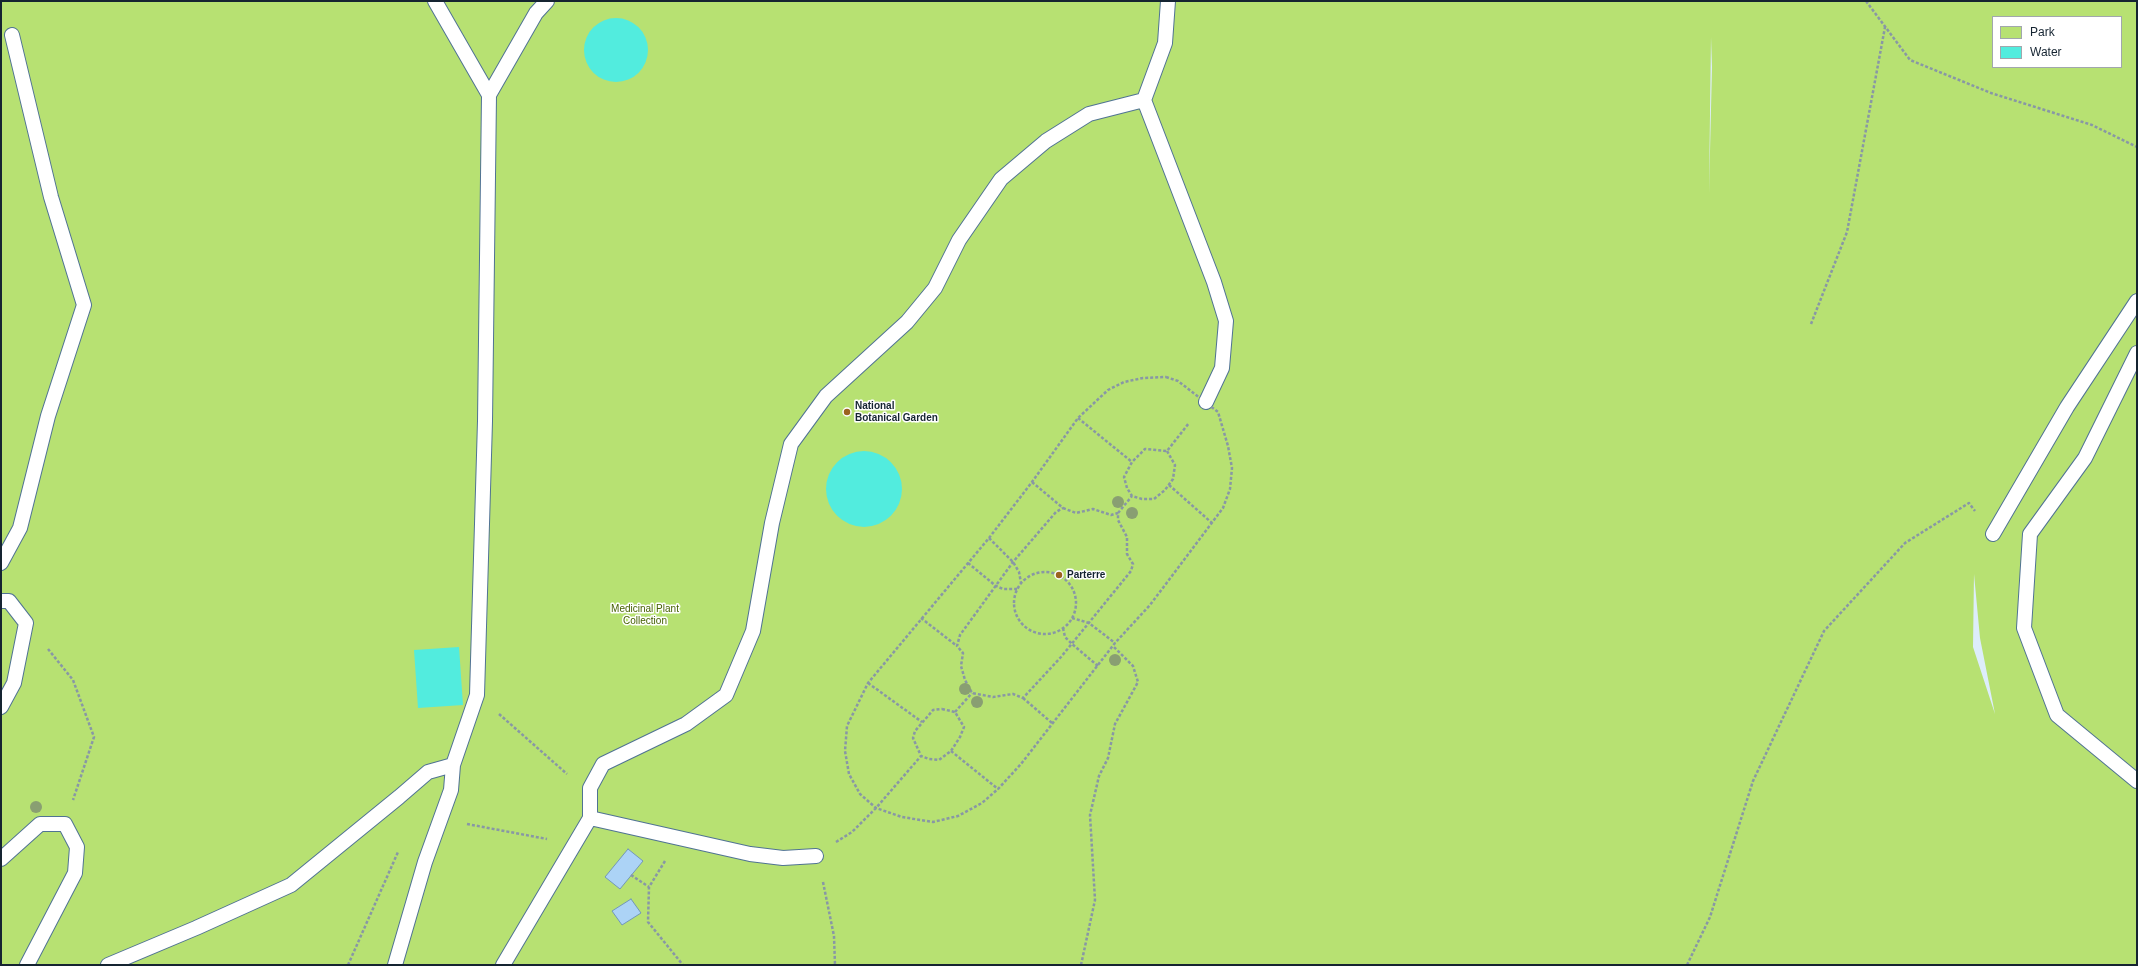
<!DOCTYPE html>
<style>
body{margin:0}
#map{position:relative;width:2138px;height:966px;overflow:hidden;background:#ddedfb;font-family:Arial,sans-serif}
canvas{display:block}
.frame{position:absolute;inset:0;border:2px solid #152431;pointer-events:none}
.legend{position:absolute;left:1992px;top:16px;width:130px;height:52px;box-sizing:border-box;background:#fff;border:1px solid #a1a7ad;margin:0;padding:5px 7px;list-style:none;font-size:12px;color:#152431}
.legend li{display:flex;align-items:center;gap:8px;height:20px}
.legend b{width:20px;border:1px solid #a1a7ad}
</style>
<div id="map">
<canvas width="2138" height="966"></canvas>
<div class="frame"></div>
<ul class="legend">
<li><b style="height:11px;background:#b7e172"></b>Park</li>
<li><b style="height:11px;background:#52ecde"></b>Water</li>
</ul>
</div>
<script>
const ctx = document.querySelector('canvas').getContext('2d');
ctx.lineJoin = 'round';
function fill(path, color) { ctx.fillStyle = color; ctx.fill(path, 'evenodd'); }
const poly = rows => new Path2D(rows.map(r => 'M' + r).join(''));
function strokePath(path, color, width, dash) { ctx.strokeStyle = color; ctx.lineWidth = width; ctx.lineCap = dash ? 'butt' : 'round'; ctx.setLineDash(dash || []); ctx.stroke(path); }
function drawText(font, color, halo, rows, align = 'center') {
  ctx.font = font + ' Arial,sans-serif'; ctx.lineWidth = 3; ctx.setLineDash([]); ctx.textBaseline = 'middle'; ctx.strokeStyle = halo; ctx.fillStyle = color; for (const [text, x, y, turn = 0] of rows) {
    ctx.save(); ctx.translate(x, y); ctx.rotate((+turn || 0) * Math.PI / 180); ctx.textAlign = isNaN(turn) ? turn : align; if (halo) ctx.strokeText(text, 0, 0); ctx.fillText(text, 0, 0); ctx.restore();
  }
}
fill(poly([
 [1,1,2137,1,2137,965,1,965],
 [1993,17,2121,17,2121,67,1993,67],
 [1711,37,1712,67,1709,193,1709,192],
 [1974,574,1980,638,1995,714,1973,647]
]), '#b7e172');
fill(poly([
 '584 50a32 32 0 1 1 64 0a32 32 0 1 1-64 0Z',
 '826 489a38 38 0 1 1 76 0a38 38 0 1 1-76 0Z',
 [459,647,463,705,418,708,414,650]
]), '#52ecde');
const building = poly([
 [628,849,643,861,620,889,605,877,628,849],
 [631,899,641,913,622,925,612,911,631,899]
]);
fill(building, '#acd3f6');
strokePath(building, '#7398b9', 1);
const service = poly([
 [489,95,536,13,547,1],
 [1144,100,1214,282,1226,321,1222,368,1206,402],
 [2137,353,2085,458,2030,534,2024,628,2057,715,2137,781],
 [1993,534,2067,407,2137,301],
 [1,563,20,528,48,416,84,305,51,197,12,35],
 [1,601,9,601,26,623,14,683,1,707],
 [590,818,590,788,603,764,686,724,726,695,753,631,772,523,791,444,826,396,907,322,935,288,959,240,1001,179,1046,141,1089,114,1144,100,1165,43,1168,1],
 [1,859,40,824,65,824,77,847,75,873,27,965],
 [108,965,196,928,291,885,399,797,428,772,453,765],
 [395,965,425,862,451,790,453,765,477,695,485,421,489,95,435,1],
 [503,965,590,818,750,854,783,858,816,856]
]);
strokePath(service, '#507393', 16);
strokePath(poly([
 [1866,1,1910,60,1991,93,2092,125,2137,147],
 [1811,324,1847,232,1885,27],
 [1166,377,1178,381,1218,412,1228,446,1232,468,1230,489,1223,508,1150,605,1115,643,1021,764,998,789,982,803,958,816,933,822,902,817,876,808,860,794,849,774,845,751,847,726,868,683,989,538,1032,482,1078,418,1108,390,1124,382,1143,378,1166,377],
 [1078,418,1132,462],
 [1167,451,1175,465,1173,479,1165,490,1154,499,1142,499,1132,496,1127,488,1124,477,1132,462,1145,449,1167,451,1189,423],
 [1032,482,1063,508],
 [1169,485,1212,523],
 [1063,508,1076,513,1093,509,1111,515,1118,513,1118,520,1127,537,1127,554,1133,564,1131,571,1061,657,1023,698,1013,694,993,697,972,693,965,680,961,666,963,653,957,646,960,635,1013,562,1056,512,1063,508],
 [1118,513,1132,496],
 [989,538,1013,562,1019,572,1021,583],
 [968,563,996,586,1003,589,1017,589],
 '1014 603a31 31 0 1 1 62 0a31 31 0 1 1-62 0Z',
 [921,618,957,646],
 [1072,618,1089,623,1115,643],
 [1063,628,1065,637,1072,644,1098,666],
 [48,649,73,680,94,737,73,800],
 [868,683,922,722],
 [1023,698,1052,723],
 [942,709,955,712,964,727,960,737,951,751,939,760,929,759,921,756,913,738,915,731,928,716,933,710,942,709],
 [955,712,972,693],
 [499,714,567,774],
 [951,751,998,789],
 [467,824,547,839],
 [836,842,852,832,876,808,921,756],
 [665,861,649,887,648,922,683,965],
 [631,875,649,887],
 [823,882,834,936,835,965],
 [348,965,398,852],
 [1081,965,1095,900,1090,815,1099,776,1108,758,1115,724,1138,682,1133,666,1113,646],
 [1687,965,1710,917,1753,781,1824,631,1905,543,1969,503,1975,511]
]), '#8897a5', 2.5, [3, 2]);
strokePath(service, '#fff', 14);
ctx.fillStyle = '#899f72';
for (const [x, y] of [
 [1118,502],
 [1132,513],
 [1115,660],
 [965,689],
 [977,702],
 [36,807]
]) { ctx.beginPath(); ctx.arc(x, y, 6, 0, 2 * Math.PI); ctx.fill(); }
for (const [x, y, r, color] of [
 [847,412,4,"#9b631f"],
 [1059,575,4,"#9b631f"]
]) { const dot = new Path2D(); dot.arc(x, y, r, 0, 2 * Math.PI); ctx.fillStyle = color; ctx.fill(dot); strokePath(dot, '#fff', 1.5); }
drawText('bold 10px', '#152431', '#fff', [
 ["National",855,406],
 ["Botanical Garden",855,418],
 ["Parterre",1067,575]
], 'left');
drawText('10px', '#456001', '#fff', [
 ["Medicinal Plant",645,609],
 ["Collection",645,621]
]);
</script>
